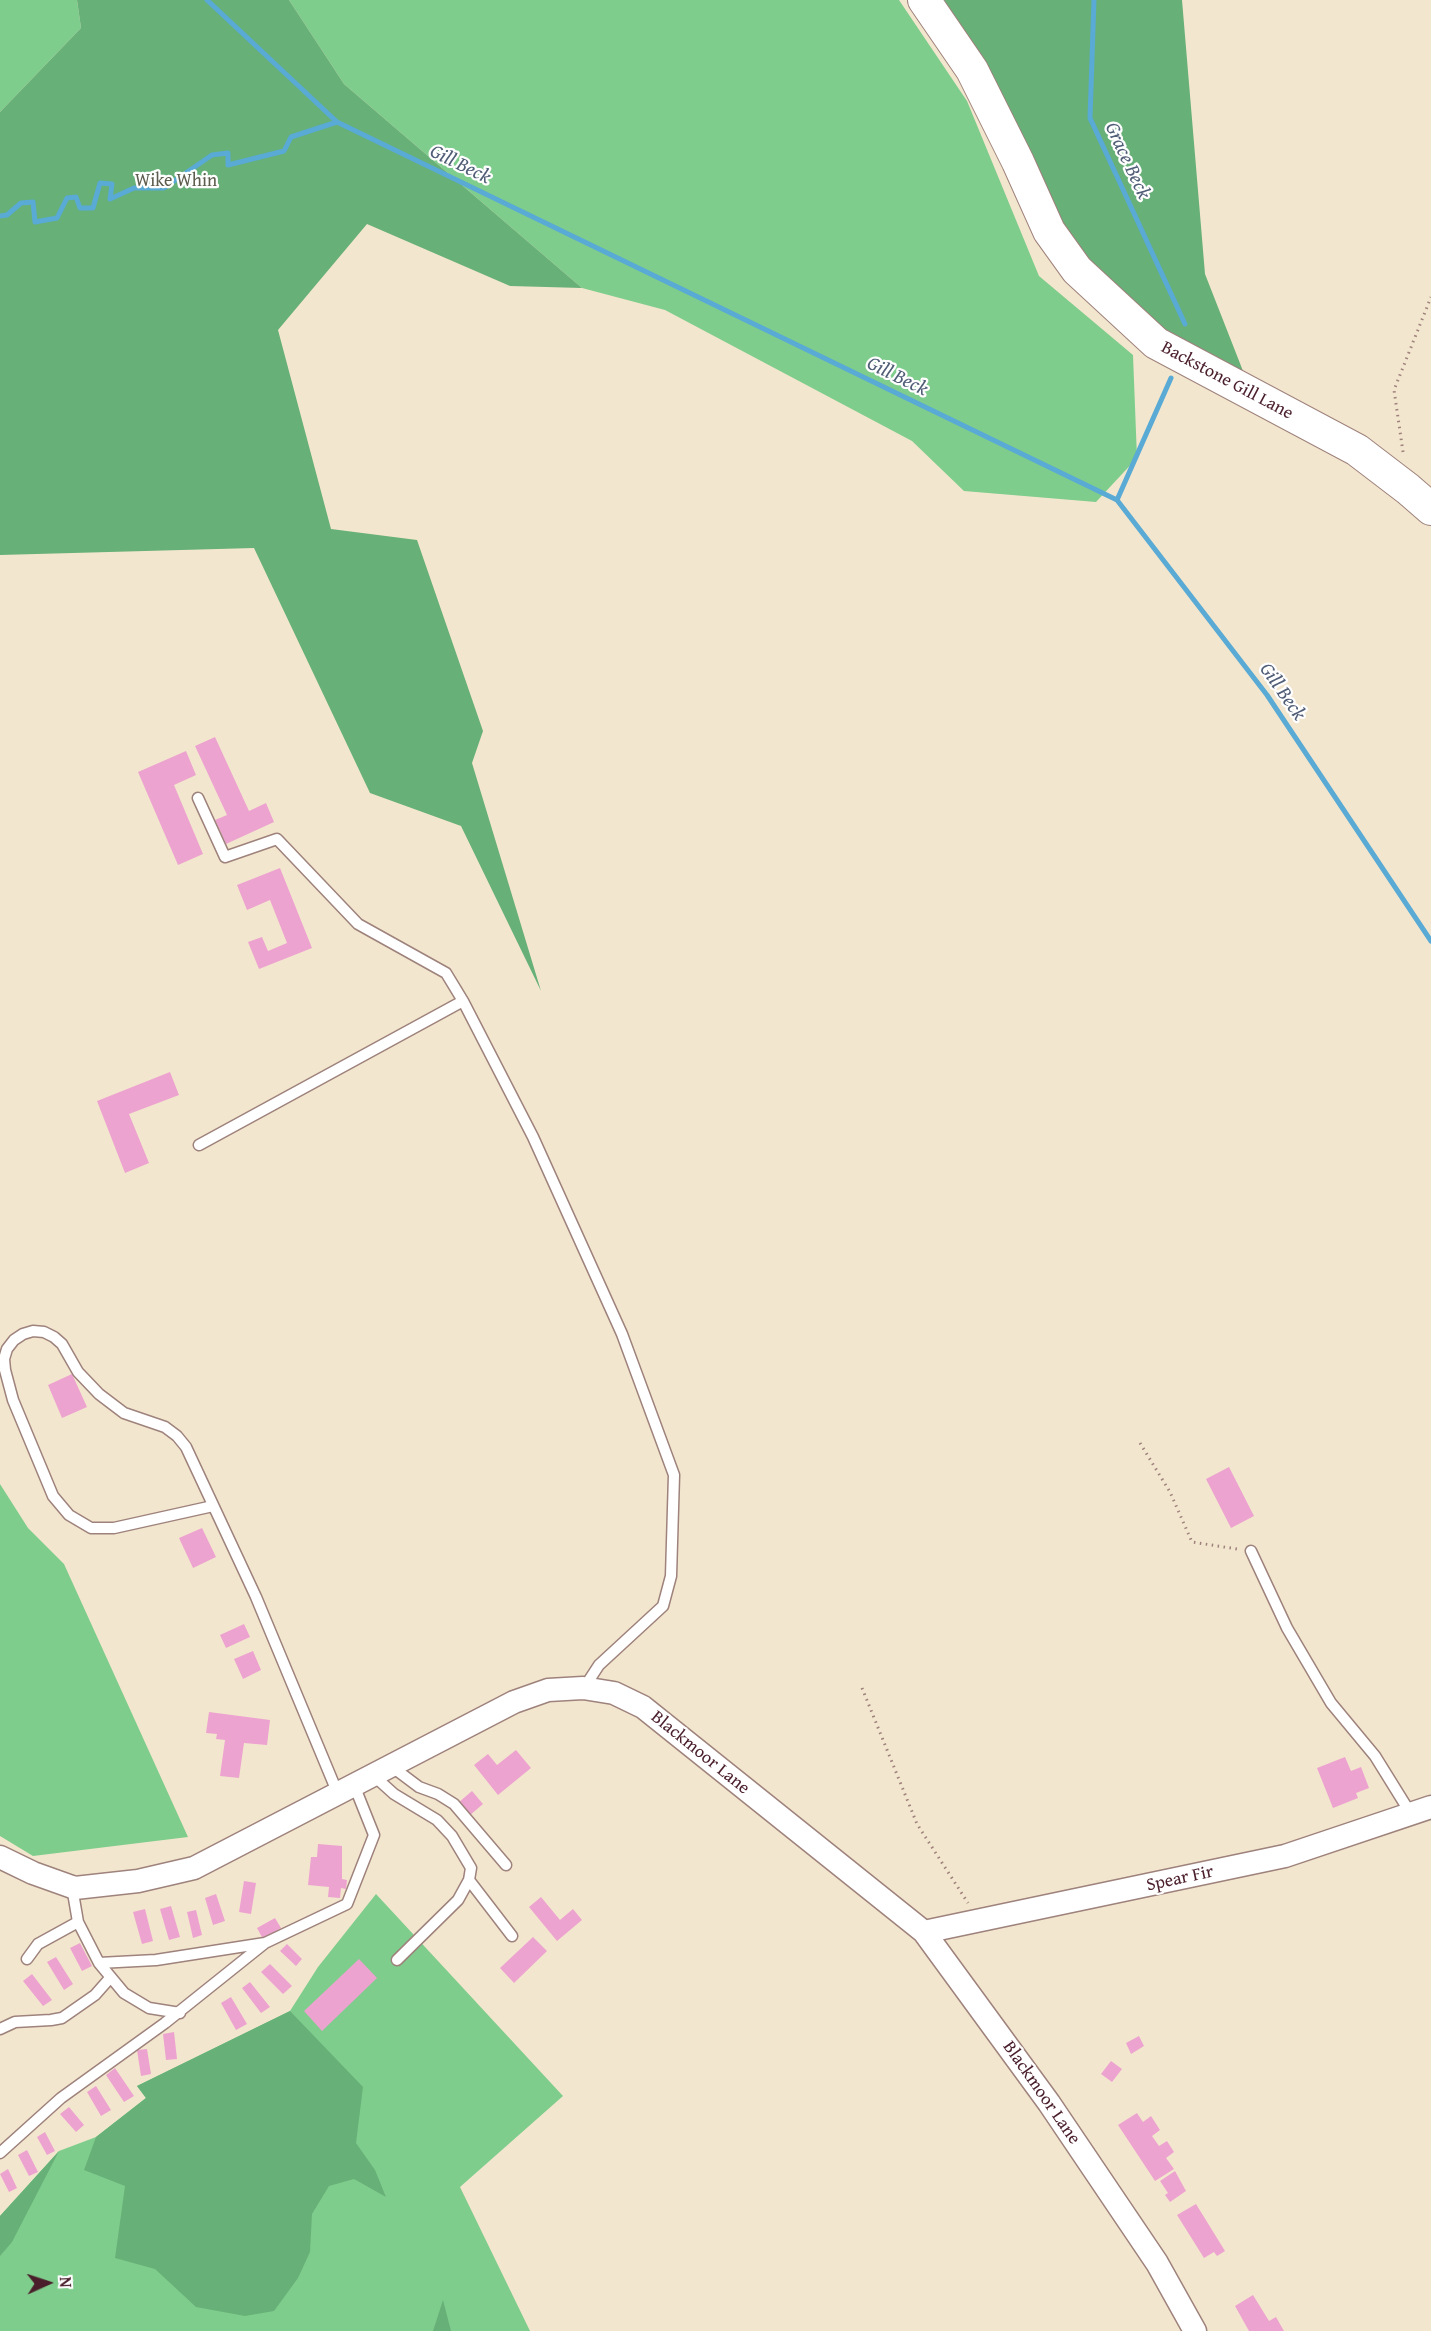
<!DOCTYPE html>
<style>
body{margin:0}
#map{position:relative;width:1431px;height:2331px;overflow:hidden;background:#f3e6ce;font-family:"Gentium Book Plus",serif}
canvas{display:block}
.north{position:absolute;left:18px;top:2253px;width:60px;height:60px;-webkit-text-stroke:4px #fff;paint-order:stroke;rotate:87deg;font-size:16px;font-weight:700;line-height:24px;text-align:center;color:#4a1f2b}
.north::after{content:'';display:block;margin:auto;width:21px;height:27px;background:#4a1f2b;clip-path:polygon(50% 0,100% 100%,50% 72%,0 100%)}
</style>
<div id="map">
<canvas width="1431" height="2331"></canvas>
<div class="north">N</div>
</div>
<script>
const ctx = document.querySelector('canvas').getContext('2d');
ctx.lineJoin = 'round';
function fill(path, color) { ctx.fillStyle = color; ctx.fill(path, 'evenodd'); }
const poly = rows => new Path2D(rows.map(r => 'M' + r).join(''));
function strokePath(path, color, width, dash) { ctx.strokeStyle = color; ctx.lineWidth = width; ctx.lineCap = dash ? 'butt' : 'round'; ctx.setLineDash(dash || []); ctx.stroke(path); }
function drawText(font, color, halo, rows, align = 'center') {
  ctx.font = font + ' "Gentium Book Plus",serif'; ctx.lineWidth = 4.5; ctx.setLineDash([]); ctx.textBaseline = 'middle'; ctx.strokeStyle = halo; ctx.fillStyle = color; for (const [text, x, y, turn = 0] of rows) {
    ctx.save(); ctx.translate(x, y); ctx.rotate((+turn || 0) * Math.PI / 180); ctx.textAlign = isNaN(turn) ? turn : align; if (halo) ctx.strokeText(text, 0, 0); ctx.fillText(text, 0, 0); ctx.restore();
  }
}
fill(poly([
 [0,0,77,0,81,28,0,112],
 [289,0,899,0,967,101,1039,276,1133,355,1137,458,1096,502,964,491,912,441,665,310,582,288,344,84],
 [0,1484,28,1528,64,1564,188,1837,33,1856,0,1836],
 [376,1894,563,2096,460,2187,530,2331,0,2331,0,2216,59,2151,96,2137,146,2098,137,2086,290,2011,318,1967]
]), '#7fcd8c');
fill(poly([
 [77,0,289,0,344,84,582,288,510,286,367,224,278,330,331,529,417,540,483,731,472,763,541,991,461,826,370,793,254,548,0,555,0,112,81,28],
 [944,0,1182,0,1205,274,1243,371,1160,335,1059,238,979,57],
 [290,2011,363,2087,356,2143,375,2170,386,2197,354,2179,329,2186,312,2214,310,2252,298,2278,274,2311,245,2316,196,2307,155,2269,115,2258,125,2186,84,2170,96,2137,146,2098,137,2086],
 [59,2151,12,2242,0,2256,0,2216],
 [443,2300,451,2331,433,2331]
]), '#67b078');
strokePath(poly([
 [207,0,337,122,1117,500,1267,695,1431,941],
 [1094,0,1090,118,1185,324],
 [0,216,7,215,21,203,33,202,35,222,57,218,67,198,76,197,80,208,93,208,100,183,112,184,110,199,134,188,164,188,212,155,228,153,228,165,284,151,291,137,337,122],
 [1117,500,1171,378]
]), '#59aad4', 5);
fill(poly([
 [215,737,249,811,266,803,274,822,226,844,215,820,227,815,195,746],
 [186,751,196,775,174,785,203,854,178,865,138,772],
 [280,868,312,948,259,969,248,942,262,937,268,951,287,943,270,900,247,910,237,885],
 [170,1072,179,1095,129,1114,149,1163,125,1173,97,1101],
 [72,1374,87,1407,62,1418,48,1385],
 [1229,1467,1254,1516,1231,1528,1206,1479],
 [202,1528,216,1557,193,1568,179,1538],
 [244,1624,250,1637,226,1648,220,1635],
 [253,1651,261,1670,243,1679,234,1659],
 [209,1712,270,1720,267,1745,244,1743,239,1778,220,1776,225,1740,216,1739,217,1734,206,1733],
 [516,1750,531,1768,498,1795,474,1765,488,1754,497,1765],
 [1345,1757,1351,1771,1361,1767,1369,1788,1356,1793,1358,1798,1333,1808,1317,1768],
 [472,1791,483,1804,469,1816,458,1803],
 [318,1844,342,1846,342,1879,347,1880,346,1889,341,1888,340,1898,328,1897,329,1887,308,1885,311,1857,317,1857],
 [244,1881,256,1883,251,1914,239,1912],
 [216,1894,225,1921,213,1925,205,1898],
 [541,1897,560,1920,573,1909,582,1920,557,1941,529,1907],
 [171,1906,180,1937,169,1940,160,1909],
 [145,1909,153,1941,142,1944,133,1912],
 [196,1910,202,1935,193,1938,187,1912],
 [275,1918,281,1928,263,1939,257,1928],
 [533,1937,547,1951,514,1983,500,1968],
 [80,1943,92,1966,82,1971,70,1948],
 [287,1944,302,1959,296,1966,280,1951],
 [56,1957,73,1984,64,1990,47,1962],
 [359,1959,377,1978,322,2031,304,2011],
 [270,1964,292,1986,283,1994,261,1972],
 [32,1974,52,2000,43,2006,23,1981],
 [250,1982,270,2007,261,2013,242,1988],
 [231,1997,247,2024,236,2030,221,2003],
 [174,2032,177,2059,166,2060,163,2034],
 [1139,2036,1144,2046,1131,2054,1126,2043],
 [147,2049,151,2074,141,2076,137,2050],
 [1111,2061,1122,2069,1112,2082,1101,2074],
 [115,2068,134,2096,124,2102,106,2075],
 [96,2086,111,2110,101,2116,87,2092],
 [69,2107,84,2125,76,2132,60,2114],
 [1137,2113,1143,2122,1151,2116,1160,2130,1152,2136,1159,2146,1167,2141,1174,2152,1166,2158,1174,2169,1155,2181,1118,2125],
 [45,2132,55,2151,47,2155,37,2137],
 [27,2150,38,2172,29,2176,18,2155],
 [8,2169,17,2188,9,2192,0,2174],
 [1175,2171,1186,2191,1170,2202,1165,2195,1168,2193,1160,2181],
 [1196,2204,1225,2251,1217,2256,1214,2252,1204,2258,1177,2215],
 [1253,2295,1269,2321,1276,2317,1284,2331,1249,2331,1235,2306]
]), '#eda3cf');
const lane = poly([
 [198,798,225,857,277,839,358,924,446,973,463,1001],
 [199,1145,463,1001,533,1137,622,1334,674,1475,671,1576,663,1606,599,1665,584,1688],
 [213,1506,114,1528,91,1528,69,1515,53,1496,13,1400,5,1370,4,1359,7,1349,14,1340,23,1334,33,1331,44,1332,54,1337,62,1344,78,1372,99,1394,124,1413,165,1427,177,1436,186,1447,256,1597,338,1794],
 [1251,1551,1287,1628,1331,1703,1375,1756,1411,1814],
 [391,1766,419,1787,438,1794,454,1804,506,1865],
 [373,1775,394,1794,437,1820,452,1836,471,1868,469,1880,458,1900,397,1960],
 [469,1880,512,1936],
 [78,1922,99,1963,124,1993,149,2008,180,2013],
 [27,1959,38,1944,78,1922,72,1887],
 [99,1963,156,1960,265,1943],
 [0,2029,15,2022,51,2020,62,2018,95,1995,110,1978],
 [0,2153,61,2098,165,2023,265,1943,347,1904,374,1835,354,1785]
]);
const street = poly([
 [0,1857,33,1873,75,1888,138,1881,194,1868,514,1702,548,1690,583,1688,614,1693,643,1707,924,1932,1049,2103,1157,2263,1195,2331],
 [924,1932,1285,1856,1431,1807]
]);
const secondary = poly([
 [924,0,972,70,1018,162,1049,231,1077,270,1156,343,1357,450,1408,489,1431,509]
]);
strokePath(lane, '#9e827c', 13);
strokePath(street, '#9e827c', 25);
strokePath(secondary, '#9e827c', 34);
strokePath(poly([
 [1403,452,1394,390,1431,297],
 [1140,1443,1170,1492,1192,1542,1237,1549],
 [862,1688,917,1824,968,1903]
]), '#9e827c', 3, [1.5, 4.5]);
strokePath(lane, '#fff', 10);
strokePath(street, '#fff', 22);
strokePath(secondary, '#fff', 32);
drawText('18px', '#5d5c4d', '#fff', [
 ["Wike Whin",176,181]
]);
drawText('18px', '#4a1f2b', '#fff', [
 ["Backstone Gill Lane",1227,381,28],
 ["Blackmoor Lane",700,1753,39],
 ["Spear Fir",1180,1879,-12],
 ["Blackmoor Lane",1041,2093,55]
]);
drawText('italic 20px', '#515e77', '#fff', [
 ["Grace Beck",1127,161,65],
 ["Gill Beck",460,165,26],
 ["Gill Beck",897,377,26],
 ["Gill Beck",1282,692,55]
]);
</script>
